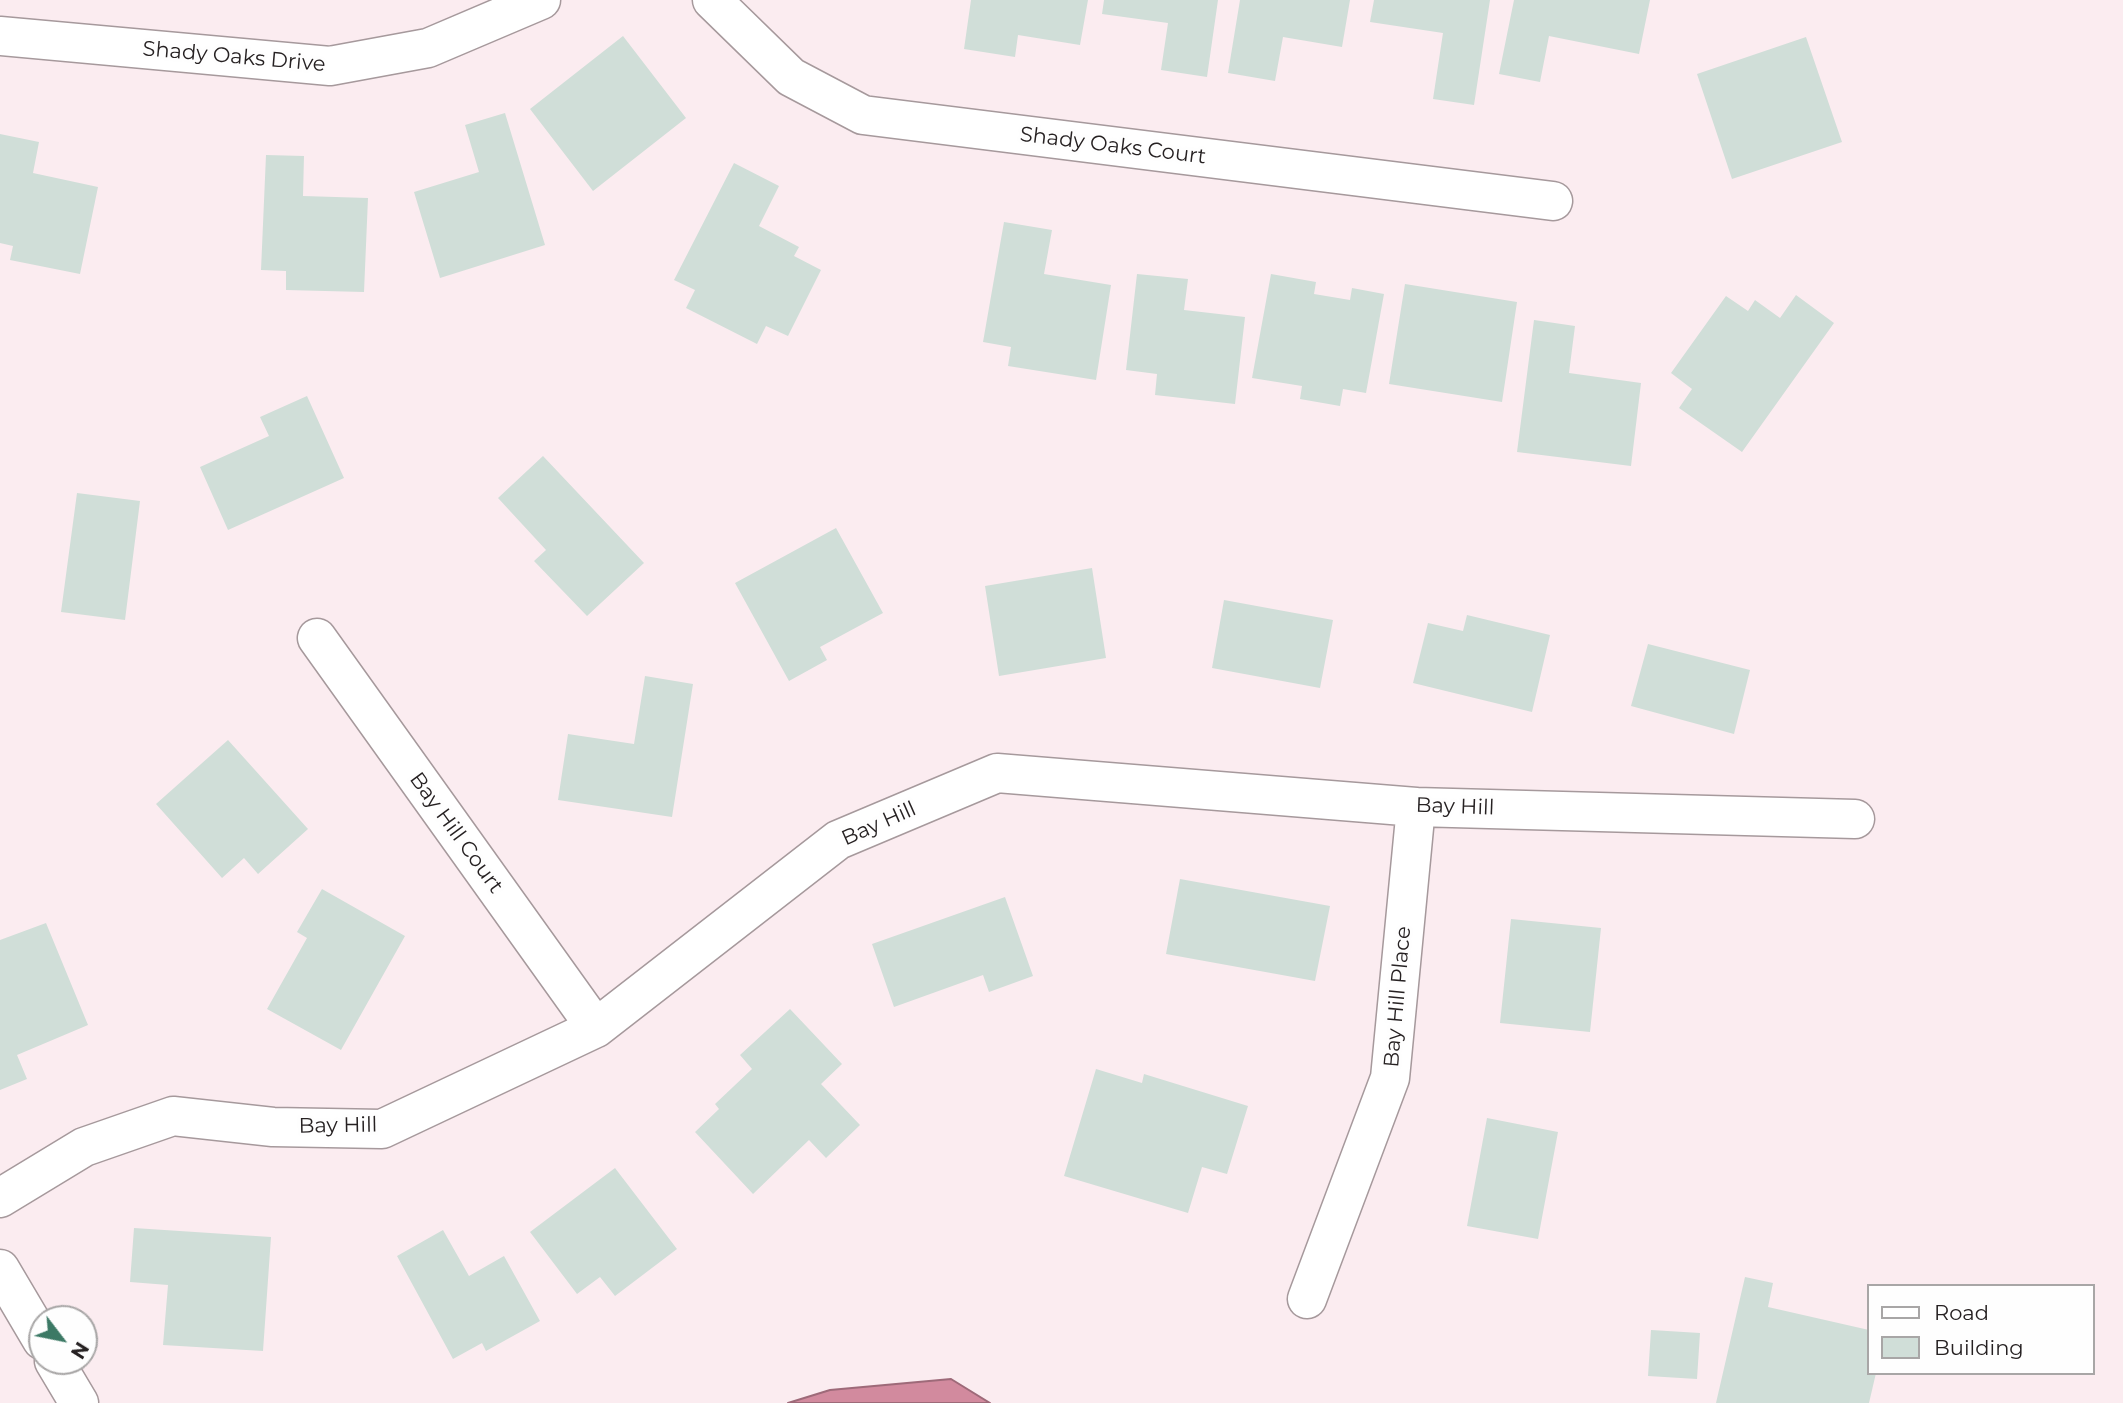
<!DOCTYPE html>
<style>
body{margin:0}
#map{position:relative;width:2123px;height:1403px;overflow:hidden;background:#fbecf0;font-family:Montserrat,sans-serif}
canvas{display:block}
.legend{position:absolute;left:1867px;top:1284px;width:228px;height:91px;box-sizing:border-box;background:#fefefe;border:2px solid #a8a6a6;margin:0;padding:9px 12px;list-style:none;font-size:21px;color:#262122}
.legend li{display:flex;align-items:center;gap:14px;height:35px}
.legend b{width:35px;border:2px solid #a8a6a6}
.north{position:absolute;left:28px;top:1305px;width:70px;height:70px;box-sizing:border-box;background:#fefefe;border:2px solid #a8a6a6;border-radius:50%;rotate:122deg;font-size:19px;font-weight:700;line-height:28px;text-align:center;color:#262122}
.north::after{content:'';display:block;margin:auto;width:24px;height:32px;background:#3c7965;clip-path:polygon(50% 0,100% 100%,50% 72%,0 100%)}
</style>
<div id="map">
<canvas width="2123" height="1403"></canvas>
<ul class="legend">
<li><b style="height:9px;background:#fff"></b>Road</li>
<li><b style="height:19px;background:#d0ded8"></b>Building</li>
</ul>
<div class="north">N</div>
</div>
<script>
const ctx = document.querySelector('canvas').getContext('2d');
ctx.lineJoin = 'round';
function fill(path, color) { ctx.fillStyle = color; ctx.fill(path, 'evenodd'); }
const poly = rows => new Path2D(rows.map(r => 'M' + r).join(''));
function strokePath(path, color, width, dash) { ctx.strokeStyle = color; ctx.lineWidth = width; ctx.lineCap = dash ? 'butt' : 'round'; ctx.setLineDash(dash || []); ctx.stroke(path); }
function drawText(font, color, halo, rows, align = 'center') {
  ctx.font = font + ' Montserrat,sans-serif'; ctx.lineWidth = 7; ctx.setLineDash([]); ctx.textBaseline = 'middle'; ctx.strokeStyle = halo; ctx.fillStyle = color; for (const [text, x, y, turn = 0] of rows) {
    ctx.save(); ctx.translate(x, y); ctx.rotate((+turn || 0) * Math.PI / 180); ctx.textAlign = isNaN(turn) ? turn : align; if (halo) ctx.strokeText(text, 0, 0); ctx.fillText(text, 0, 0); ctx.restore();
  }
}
const water = poly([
 [951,1379,990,1403,788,1403,830,1390,951,1379]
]);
fill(water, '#d28a9e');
strokePath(water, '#9e6a79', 2);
fill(poly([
 [971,0,1088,0,1080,45,1018,35,1015,57,964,49],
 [1104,0,1218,0,1207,77,1161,70,1168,23,1102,14],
 [1240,0,1350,0,1342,47,1283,37,1275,81,1228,73],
 [1374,0,1490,0,1474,105,1433,99,1443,33,1370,22],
 [1514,0,1650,0,1639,54,1549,36,1540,82,1499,74],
 [623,36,686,118,593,191,530,109],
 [1806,37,1842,142,1732,179,1697,74],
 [505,113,545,245,440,278,414,192,479,172,465,125],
 [0,134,39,142,33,173,98,187,80,274,10,260,13,246,0,243],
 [266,155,304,156,303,196,368,198,364,292,286,290,286,271,261,270],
 [734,163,779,186,759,226,799,247,794,256,821,270,788,336,766,326,757,344,686,308,695,290,674,280],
 [1004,222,1052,230,1044,274,1111,285,1096,380,1008,366,1011,347,983,342],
 [1137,274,1188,279,1184,310,1245,317,1235,404,1155,395,1157,374,1126,370],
 [1271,274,1316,282,1314,294,1350,300,1352,288,1384,294,1366,393,1343,389,1340,406,1300,399,1302,386,1252,378],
 [1405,284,1517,302,1502,402,1389,384],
 [1796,295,1834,323,1742,452,1679,408,1692,389,1671,373,1726,296,1748,311,1755,300,1780,318],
 [1534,320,1575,326,1569,373,1641,383,1631,466,1517,452],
 [307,396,344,478,228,530,200,467,269,436,260,417],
 [543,456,644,563,587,616,534,561,546,550,498,498],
 [77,493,140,501,125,620,61,612],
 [836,528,883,613,820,647,827,660,789,681,735,583],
 [1092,568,1106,658,999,676,985,586],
 [1224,600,1333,620,1320,688,1212,668],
 [1467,615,1550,635,1532,712,1413,683,1428,623,1463,631],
 [1648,644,1750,670,1734,734,1631,706],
 [645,676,693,684,672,817,558,800,568,734,634,744],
 [228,740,308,829,258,874,244,858,222,878,156,804],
 [1180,879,1330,906,1315,981,1166,954],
 [322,889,405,936,341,1050,267,1009,307,938,297,932],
 [1005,897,1033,976,989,992,983,975,894,1007,872,944],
 [1511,919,1601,928,1590,1032,1500,1023],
 [46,923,88,1025,17,1055,27,1079,0,1090,0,940],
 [790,1009,842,1064,821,1084,860,1125,826,1158,809,1140,753,1194,695,1132,719,1109,715,1104,752,1069,740,1055],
 [1096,1069,1142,1083,1144,1074,1248,1106,1227,1174,1202,1167,1188,1213,1064,1176],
 [1487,1118,1558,1132,1538,1239,1467,1226],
 [615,1168,677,1249,615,1296,600,1277,577,1294,530,1232],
 [134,1228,271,1237,263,1351,163,1345,168,1285,130,1282],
 [443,1230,469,1276,504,1256,540,1321,486,1351,482,1343,453,1359,397,1256],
 [1745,1277,1773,1283,1768,1307,1869,1330,1869,1373,1876,1373,1869,1403,1716,1403],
 [1651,1330,1700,1333,1697,1379,1648,1376]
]), '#d0ded8');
const minor = poly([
 [712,0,791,77,863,115,1553,201],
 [0,36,330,66,428,48,541,0],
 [317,638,596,1028],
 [0,1198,84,1147,173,1116,273,1127,382,1129,596,1028,838,840,997,773,1416,807,1855,819],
 [0,1269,42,1340],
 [1307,1299,1390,1078,1416,807],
 [54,1361,79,1403]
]);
strokePath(minor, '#a6999c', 41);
strokePath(minor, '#fff', 38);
drawText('21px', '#262122', '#fefefe', [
 ["Shady Oaks Drive",234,57,5],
 ["Shady Oaks Court",1113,146,7],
 ["Bay Hill",1455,807,2],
 ["Bay Hill",879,824,-24],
 ["Bay Hill Court",456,833,54],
 ["Bay Hill Place",1398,997,-85],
 ["Bay Hill",338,1126,-1]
]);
</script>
